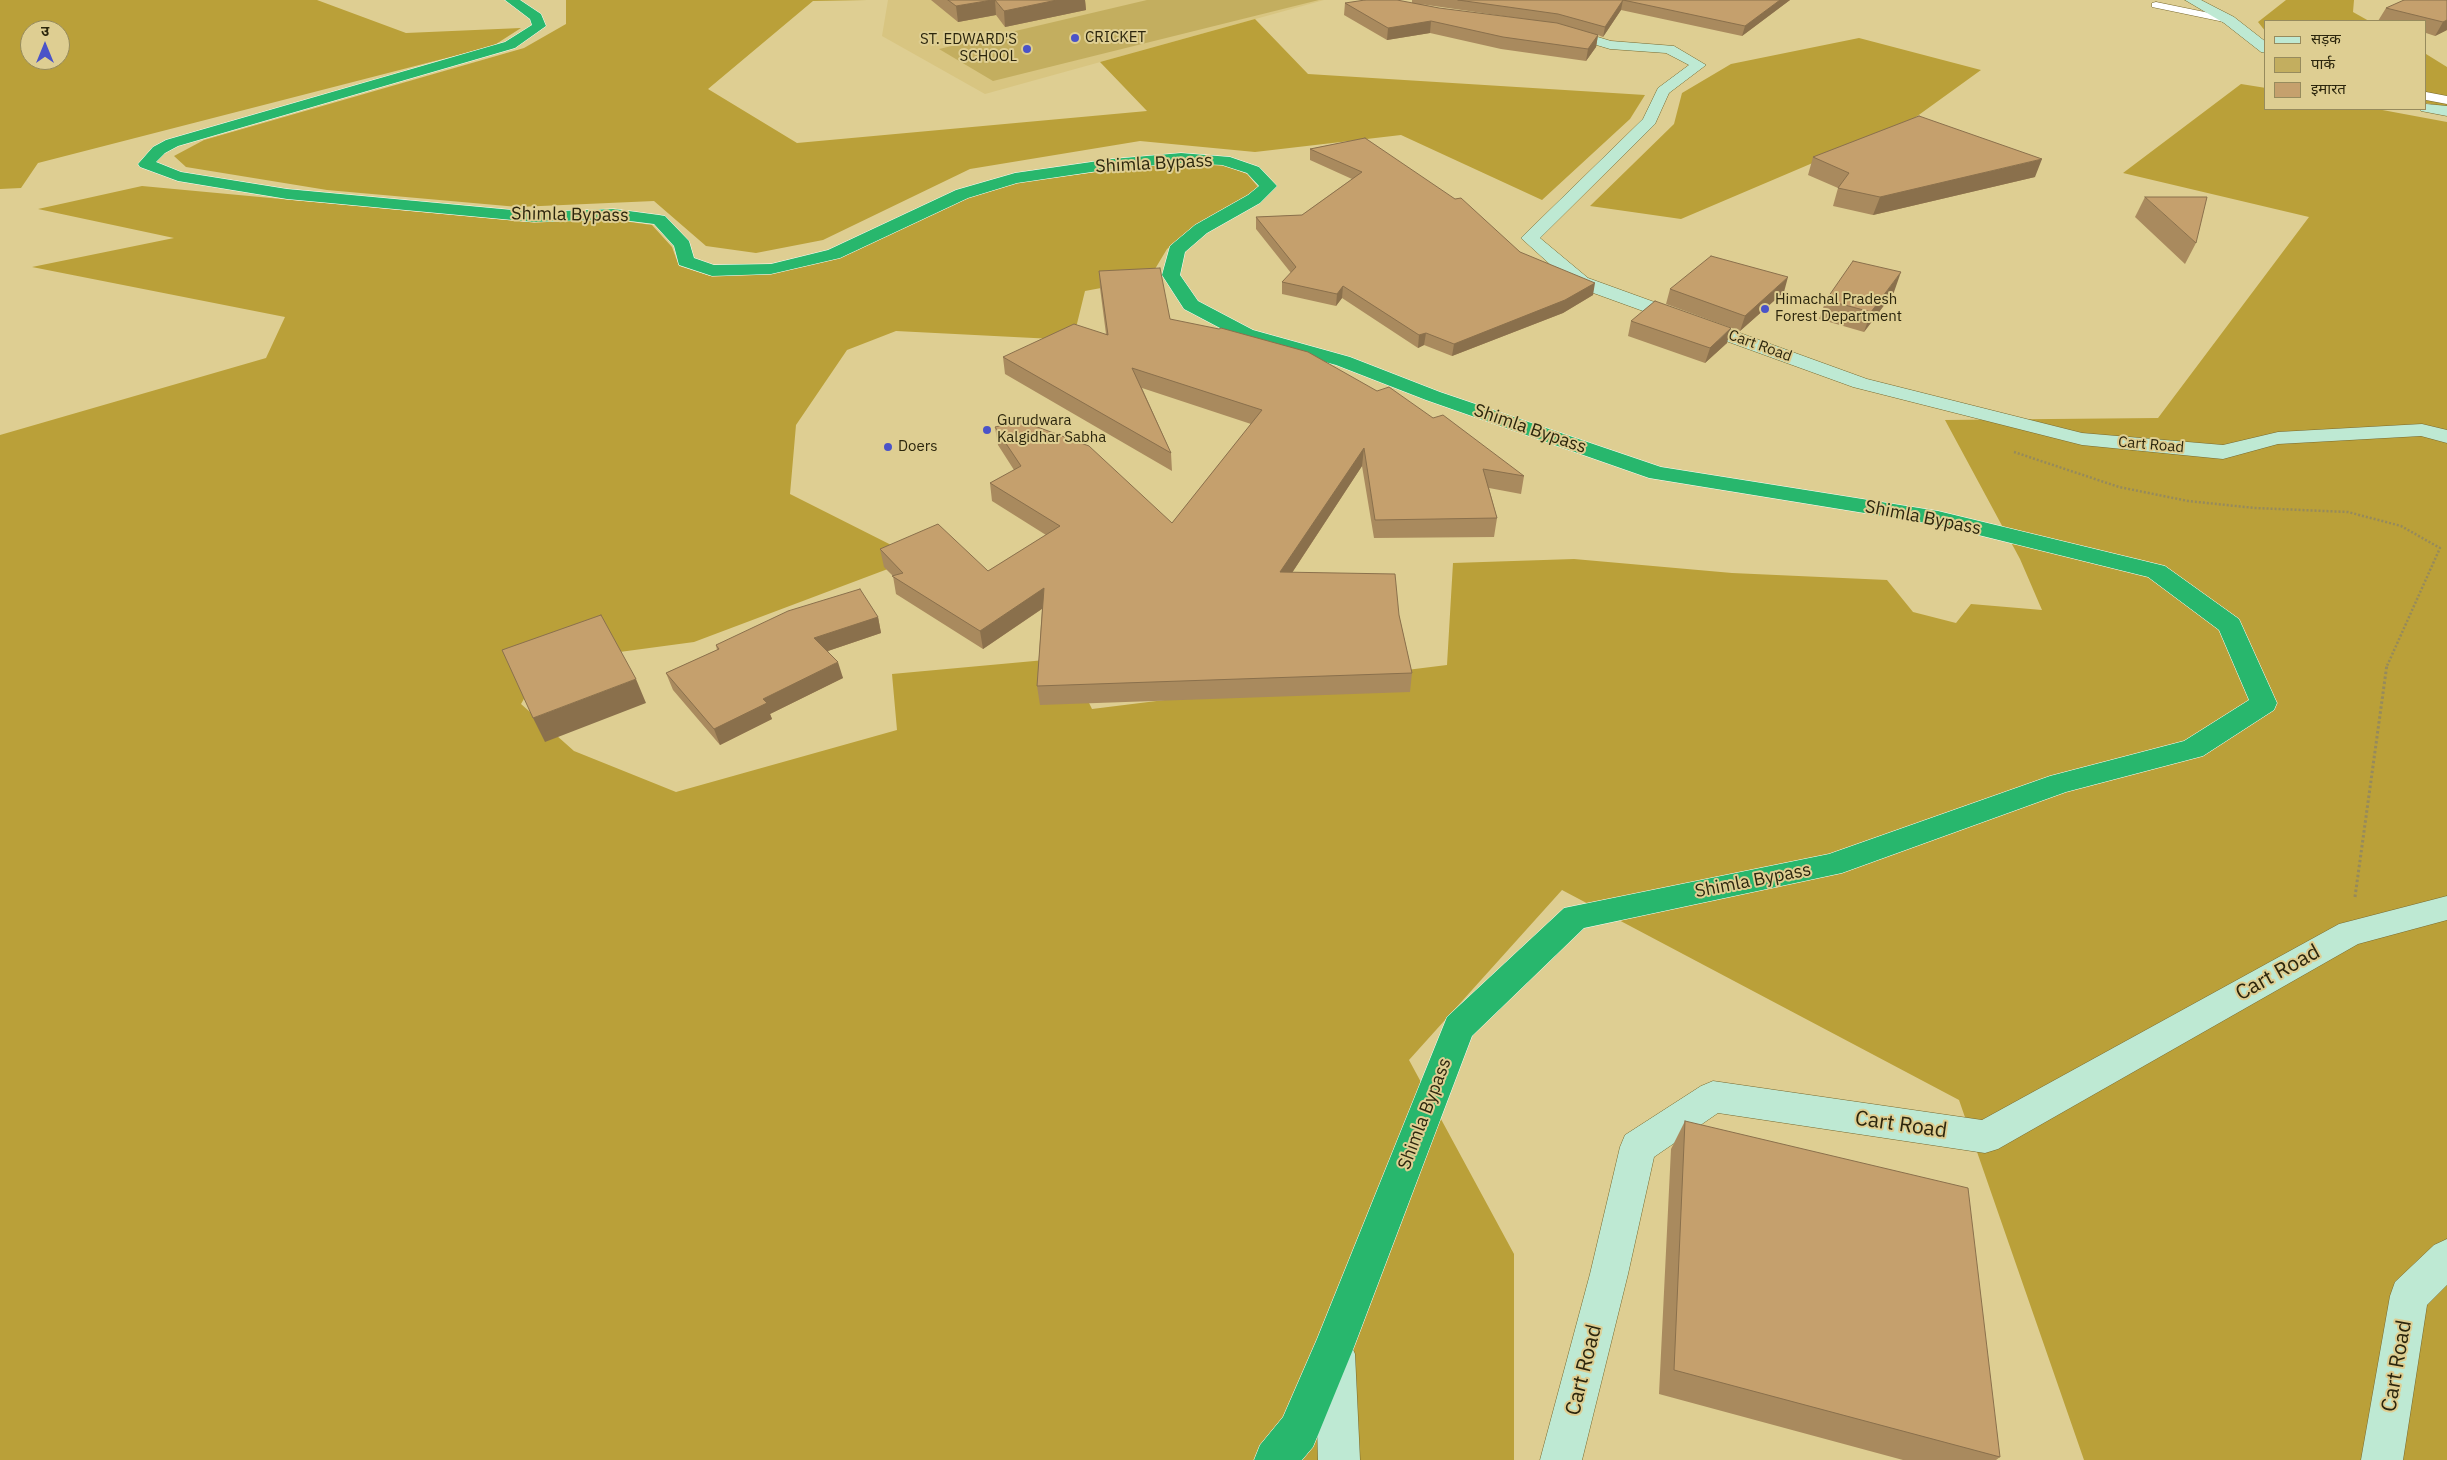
<!DOCTYPE html>
<meta charset="utf-8">
<style>
body{margin:0}
#map{position:relative;width:2447px;height:1460px;overflow:hidden;background:#dece92;font-family:"IBM Plex Sans","Noto Sans Devanagari",sans-serif}
canvas{display:block}
.legend{position:absolute;left:2264px;top:20px;width:162px;height:90px;box-sizing:border-box;background:#dece92;border:1px solid #978b5d;margin:0;padding:6px 9px;list-style:none;font-size:15px;color:#2c260d}
.legend li{display:flex;align-items:center;gap:10px;height:25px}
.legend b{width:25px;border:1px solid #978b5d}
.north{position:absolute;left:20px;top:20px;width:50px;height:50px;box-sizing:border-box;background:#dece92;border:1px solid #978b5d;border-radius:50%;rotate:0deg;font-size:14px;font-weight:700;line-height:20px;text-align:center;color:#2c260d}
.north::after{content:'';display:block;margin:auto;width:18px;height:22px;background:#4a53c8;clip-path:polygon(50% 0,100% 100%,50% 72%,0 100%)}
</style>
<div id="map">
<canvas width="2447" height="1460"></canvas>
<ul class="legend">
<li><b style="height:6px;background:#bee9d3"></b>सड़क</li>
<li><b style="height:14px;background:#c3ae5f"></b>पार्क</li>
<li><b style="height:14px;background:#c5a06d"></b>इमारत</li>
</ul>
<div class="north">उ</div>
</div>
<script>
const ctx = document.querySelector('canvas').getContext('2d');
ctx.lineJoin = 'round';
function fill(path, color) { ctx.fillStyle = color; ctx.fill(path, 'evenodd'); }
const poly = rows => new Path2D(rows.map(r => 'M' + r).join(''));
function strokePath(path, color, width, dash) { ctx.strokeStyle = color; ctx.lineWidth = width; ctx.lineCap = dash ? 'butt' : 'round'; ctx.setLineDash(dash || []); ctx.stroke(path); }
function drawText(font, color, halo, rows, align = 'center') {
  ctx.font = font + ' "IBM Plex Sans",sans-serif'; ctx.lineWidth = 4; ctx.setLineDash([]); ctx.textBaseline = 'middle'; ctx.strokeStyle = halo; ctx.fillStyle = color; for (const [text, x, y, turn = 0] of rows) {
    ctx.save(); ctx.translate(x, y); ctx.rotate((+turn || 0) * Math.PI / 180); ctx.textAlign = isNaN(turn) ? turn : align; if (halo) ctx.strokeText(text, 0, 0); ctx.fillText(text, 0, 0); ctx.restore();
  }
}
fill(poly([
 [888,0,1324,0,985,94,882,36]
]), '#d8c581');
fill(poly([
 [1147,0,1319,0,993,81,939,49]
]), '#c3ae5f');
fill(poly([
 [0,0,317,0,406,33,521,28,493,46,38,163,21,188,0,189],
 [30,30,60,30,60,60,30,60],
 [566,0,867,0,813,1,708,89,797,143,1147,111,1100,62,1255,19,1308,74,1645,95,1630,119,1542,200,1401,135,1255,152,1140,141,970,169,823,240,756,253,706,246,654,201,518,207,327,190,186,167,174,156,204,140,524,48,566,24],
 [2286,0,2354,0,2353,12,2369,21,2266,21,2266,32,2258,22],
 [1859,38,1981,70,1909,122,1681,219,1590,206,1674,124,1682,93,1731,64],
 [2426,54,2447,67,2447,107,2426,103],
 [2241,84,2266,88,2266,109,2377,109,2447,122,2447,1460,2084,1460,1959,1100,1562,890,1409,1060,1514,1254,1514,1460,0,1460,0,435,266,358,285,317,32,267,174,238,38,209,142,186,528,222,608,219,652,225,672,247,679,266,710,276,773,273,842,256,970,196,1019,182,1183,161,1224,165,1247,174,1258,187,1247,196,1192,228,1167,249,1149,279,1085,291,1073,340,896,331,847,350,796,425,790,494,917,558,694,642,545,662,521,704,574,751,676,792,897,730,892,674,1067,658,1092,709,1447,665,1453,563,1574,559,1732,573,1887,580,1913,612,1956,623,1971,604,2042,610,2020,559,1945,420,2158,418,2309,217,2123,173]
]), '#baa039');
const lane = poly([
 [2156,2,2229,17,2235,20,2229,23,2152,7,2152,3,2156,2]
]);
const street = poly([
 [2426,92,2447,96,2447,104,2426,100,2426,92]
]);
const secondary = poly([
 [2185,0,2201,0,2234,17,2266,42,2266,53,2261,52,2224,23,2185,0],
 [1561,26,1611,41,1674,46,1706,65,1669,93,1655,124,1540,238,1588,278,1867,379,2082,433,2223,445,2278,432,2422,424,2447,430,2447,443,2421,436,2278,444,2223,459,2082,445,1853,387,1574,286,1521,238,1643,119,1658,88,1689,65,1666,53,1610,49,1556,33,1554,30,1561,26],
 [2426,104,2447,106,2447,116,2421,111,2419,109,2426,109,2426,104],
 [2447,896,2447,920,2358,944,1998,1149,1985,1153,1718,1113,1654,1157,1628,1274,1582,1460,1540,1460,1590,1274,1620,1147,1625,1135,1701,1086,1713,1081,1982,1120,2339,924,2447,896],
 [2447,1239,2447,1285,2427,1305,2403,1460,2361,1460,2390,1296,2395,1282,2434,1245,2447,1239],
 [1335,1334,1349,1340,1355,1354,1360,1460,1318,1460,1315,1354,1321,1340,1335,1334]
]);
const highway = poly([
 [505,0,520,0,541,14,546,26,515,48,178,146,165,153,156,162,181,172,287,189,534,212,614,209,659,215,665,216,689,241,694,258,714,265,771,264,828,250,956,190,1015,173,1112,159,1181,153,1230,157,1259,167,1277,186,1260,203,1207,233,1185,252,1180,275,1198,301,1253,330,1350,357,1440,392,1661,467,1938,511,2165,566,2239,619,2277,703,2274,710,2203,756,2066,792,1842,873,1584,928,1472,1036,1354,1347,1313,1447,1302,1460,1254,1460,1260,1445,1283,1417,1317,1339,1447,1017,1564,908,1829,854,2050,776,2184,741,2249,700,2219,630,2148,577,1938,525,1649,478,1426,400,1336,365,1239,338,1184,309,1162,275,1170,246,1195,225,1248,195,1259,186,1247,173,1222,165,1181,163,1112,169,1017,183,968,198,840,258,771,274,712,276,679,265,674,246,654,224,614,219,534,222,287,199,178,181,140,167,138,164,153,147,166,140,505,42,532,25,530,19,505,0]
]);
strokePath(lane, '#78692f', 1);
strokePath(street, '#78692f', 1);
strokePath(secondary, '#78692f', 1);
strokePath(highway, '#fff', 1);
strokePath(poly([
 [2014,452,2119,487,2188,501,2255,508,2348,512,2401,526,2440,548,2387,666]
]), '#968a5c', 2.5, [2, 2]);
strokePath(poly([
 [2355,897,2387,664]
]), '#968a5c', 3, [2.5, 2.5]);
fill(lane, '#fff');
fill(street, '#fff');
fill(secondary, '#bee9d3');
fill(highway, '#28b76d');
fill(poly([
 [931,0,1085,0,1086,10,1005,27,996,15,958,22],
 [1412,0,1790,0,1742,36,1621,10,1603,37,1598,35,1596,47,1586,61,1501,49,1430,33,1387,40,1344,15,1345,3,1412,3],
 [1420,4,1462,10,1523,19,1439,8],
 [2447,0,2447,30,2435,36,2426,33,2426,21,2378,21,2386,8],
 [1365,138,1520,252,1593,295,1563,313,1452,356,1424,345,1418,348,1342,298,1336,306,1282,294,1282,282,1291,273,1256,229,1256,217,1302,215,1352,179,1310,160,1310,149],
 [1813,157,2035,177,1873,215,1833,206,1838,188,1808,175],
 [2145,197,2196,243,2185,264,2135,217],
 [1099,271,1170,319,1377,391,1433,418,1524,476,1521,494,1489,488,1497,518,1494,537,1374,538,1362,466,1292,573,1399,615,1412,673,1410,692,1040,705,1037,686,1042,609,983,649,896,594,893,576,884,567,880,549,988,571,1046,535,992,501,990,483,1014,470,998,445,995,427,1172,523,1251,424,1142,388,1171,453,1172,471,1005,374,1003,357,1106,334,1100,288],
 [1670,289,1784,292,1740,331,1666,304],
 [1894,292,1864,332,1819,319,1826,300],
 [1631,321,1727,343,1705,363,1628,336],
 [878,617,881,633,828,651,843,678,770,714,772,719,720,745,673,690,666,673,717,650,716,645],
 [1685,1121,2000,1457,1996,1460,1903,1460,1659,1394,1671,1149]
]), '#a98a5e');
fill(poly([
 [992,0,995,0,996,15,958,22,956,6],
 [1057,0,1085,0,1086,10,1005,27,1004,11],
 [1623,0,1621,10,1603,37,1605,27],
 [1780,0,1790,0,1742,36,1745,26],
 [2447,20,2447,30,2435,36,2443,22],
 [1431,21,1430,33,1387,40,1388,28],
 [1598,35,1596,47,1586,61,1588,49],
 [2042,159,2035,177,1873,215,1880,197],
 [1901,272,1894,292,1864,332,1871,312],
 [1788,277,1784,292,1740,331,1745,316],
 [1595,283,1593,295,1563,313,1452,356,1454,344],
 [1343,286,1342,298,1336,306,1337,294],
 [1731,328,1727,343,1705,363,1710,348],
 [1426,333,1424,345,1418,348,1419,335],
 [1364,448,1362,466,1280,591,1280,572],
 [1044,588,1046,606,983,649,980,631],
 [878,617,881,633,819,654,814,638],
 [838,662,843,678,770,714,772,719,720,745,714,729,763,699],
 [636,679,646,703,545,742,533,718]
]), '#8a704c');
const building = poly([
 [948,0,992,0,956,6,948,0],
 [995,0,1057,0,1004,11,995,0],
 [1365,0,1397,0,1439,8,1557,23,1598,35,1588,49,1503,37,1431,21,1388,28,1345,3,1365,0],
 [1458,0,1780,0,1745,26,1623,0,1605,27,1558,14,1458,0],
 [2404,0,2447,0,2447,20,2443,22,2386,8,2404,0],
 [1919,116,2042,159,1880,197,1838,188,1849,173,1813,157,1919,116],
 [1365,138,1455,199,1461,198,1520,252,1595,283,1565,300,1454,344,1426,333,1419,335,1343,286,1337,294,1282,282,1296,267,1256,217,1302,215,1362,172,1310,149,1365,138],
 [2145,197,2207,197,2196,243,2145,197],
 [1711,256,1788,277,1745,316,1670,289,1711,256],
 [1853,261,1901,272,1871,312,1826,300,1853,261],
 [1160,268,1170,319,1219,329,1221,328,1308,352,1377,391,1389,387,1433,418,1443,415,1524,476,1483,469,1497,518,1375,520,1364,448,1280,572,1395,574,1399,615,1412,673,1037,686,1044,588,980,631,892,576,903,573,880,549,938,524,988,571,1060,526,990,483,1021,466,995,427,1021,421,1089,446,1172,523,1262,410,1132,368,1171,453,1003,357,1074,324,1108,335,1099,271,1160,268],
 [1655,301,1731,328,1710,348,1631,321,1655,301],
 [860,589,878,617,814,638,838,662,763,699,767,703,714,729,666,673,719,649,716,645,788,611,860,589],
 [601,615,636,679,533,718,502,650,601,615],
 [1685,1121,1968,1188,2000,1457,1674,1370,1685,1121]
]);
fill(building, '#c5a06d');
strokePath(building, '#8a704c', 1);
for (const [x, y, r, color] of [
 [1075,38,5,"#4a53c8"],
 [1027,49,5,"#4a53c8"],
 [1765,309,5,"#4a53c8"],
 [987,430,5,"#4a53c8"],
 [888,447,5,"#4a53c8"]
]) { const dot = new Path2D(); dot.arc(x, y, r, 0, 2 * Math.PI); ctx.fillStyle = color; ctx.fill(dot); strokePath(dot, '#dece92', 2); }
drawText('15px', '#2c260d', '#dece92', [
 ["CRICKET",1085,38],
 ["ST. EDWARD'S",1017,40,"right"],
 ["SCHOOL",1017,57,"right"],
 ["Himachal Pradesh",1775,300],
 ["Forest Department",1775,317],
 ["Gurudwara",997,421],
 ["Kalgidhar Sabha",997,438],
 ["Doers",898,447]
], 'left');
drawText('15px', '#2c260d', '#dece92', [
 ["Cart Road",1760,346,20],
 ["Cart Road",2151,445,5]
]);
drawText('18px', '#2c260d', '#dece92', [
 ["Shimla Bypass",1154,164,-3],
 ["Shimla Bypass",570,215,1],
 ["Shimla Bypass",1530,429,19],
 ["Shimla Bypass",1923,518,11],
 ["Shimla Bypass",1753,881,-11],
 ["Shimla Bypass",1425,1114,-69]
]);
drawText('21px', '#2c260d', '#dece92', [
 ["Cart Road",2278,973,-29],
 ["Cart Road",1901,1125,8],
 ["Cart Road",2397,1366,-80],
 ["Cart Road",1584,1370,-76]
]);
</script>
